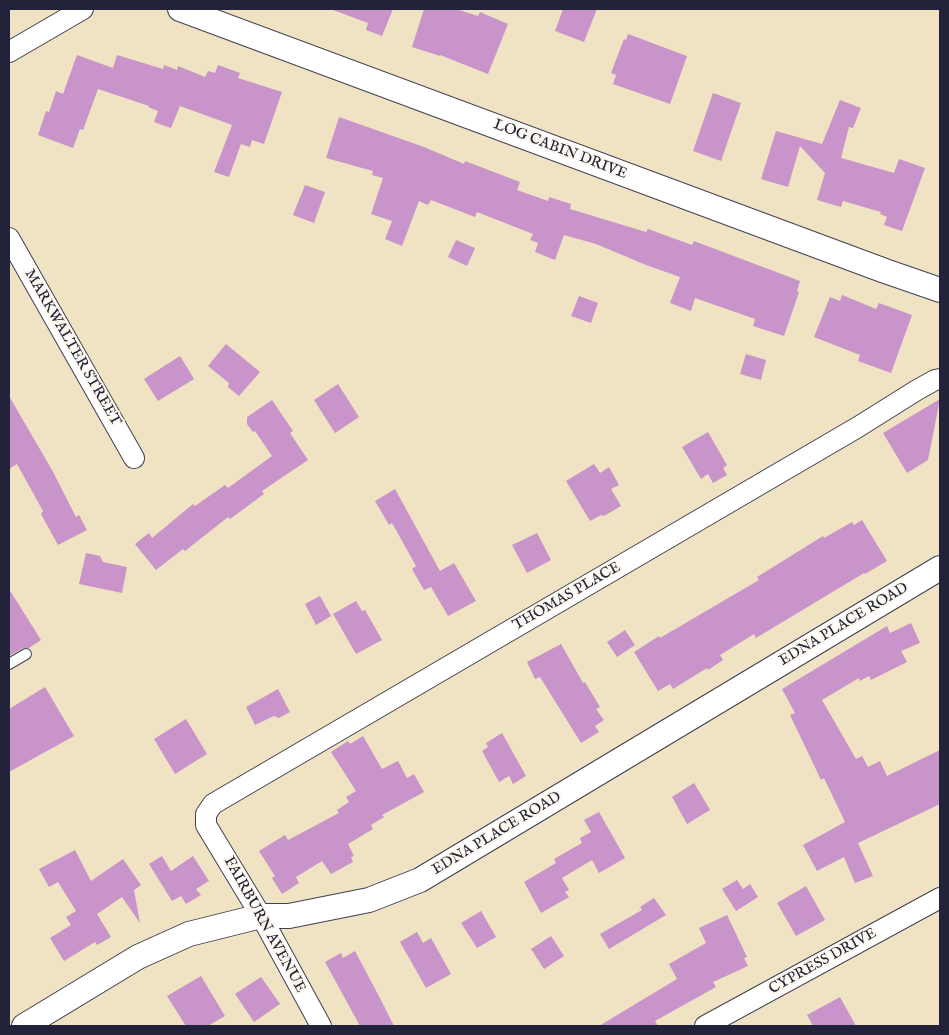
<!DOCTYPE html>
<style>
body{margin:0}
#map{position:relative;width:949px;height:1035px;overflow:hidden;background:#efe3c4;font-family:"IM FELL English",serif}
canvas{display:block}
.frame{position:absolute;inset:0;border:10px solid #22223b;pointer-events:none}
</style>
<div id="map">
<canvas width="949" height="1035"></canvas>
<div class="frame"></div>
</div>
<script>
const ctx = document.querySelector('canvas').getContext('2d');
ctx.lineJoin = 'round';
function fill(path, color) { ctx.fillStyle = color; ctx.fill(path, 'evenodd'); }
const poly = rows => new Path2D(rows.map(r => 'M' + r).join(''));
function strokePath(path, color, width, dash) { ctx.strokeStyle = color; ctx.lineWidth = width; ctx.lineCap = dash ? 'butt' : 'round'; ctx.setLineDash(dash || []); ctx.stroke(path); }
function drawText(font, color, halo, rows, align = 'center') {
  ctx.font = font + ' "IM FELL English",serif'; ctx.lineWidth = 4; ctx.setLineDash([]); ctx.textBaseline = 'middle'; ctx.strokeStyle = halo; ctx.fillStyle = color; for (const [text, x, y, turn = 0] of rows) {
    ctx.save(); ctx.translate(x, y); ctx.rotate((+turn || 0) * Math.PI / 180); ctx.textAlign = isNaN(turn) ? turn : align; if (halo) ctx.strokeText(text, 0, 0); ctx.fillText(text, 0, 0); ctx.restore();
  }
}
fill(poly([
 [334,9,393,9,382,36,366,30,368,23,333,10],
 [424,9,456,9,478,16,480,12,508,24,488,74,440,55,440,56,412,47],
 [563,9,597,9,584,42,555,31],
 [628,34,687,56,670,104,613,84,616,75,611,73,624,39,626,40],
 [77,55,113,68,117,55,163,69,164,65,177,70,178,66,205,77,208,71,215,73,218,65,240,73,238,78,282,92,264,144,252,140,250,147,241,144,229,177,214,172,232,125,180,106,171,128,154,122,158,111,148,107,149,106,98,89,83,130,80,129,73,148,38,135,46,111,49,112,56,91,63,94],
 [713,93,741,103,721,161,693,151],
 [840,100,861,108,853,128,849,127,841,158,894,173,899,159,925,168,902,231,884,225,887,217,880,214,881,212,843,201,841,207,817,200,825,173,800,146,788,187,761,179,776,131,822,144],
 [339,117,424,147,464,164,465,161,520,182,517,190,548,201,549,197,571,204,570,209,646,232,648,229,692,245,694,241,800,281,797,291,799,292,784,336,753,326,755,319,695,298,691,311,670,303,680,277,646,265,596,244,564,235,555,260,535,252,538,243,530,240,533,234,477,212,475,217,431,200,428,205,419,201,402,246,385,239,392,221,371,214,383,178,372,175,373,171,326,158],
 [305,185,325,192,314,223,293,215],
 [456,240,475,248,467,266,448,257],
 [842,295,876,309,879,303,912,315,891,373,858,361,860,355,814,337,830,297,840,301],
 [579,296,598,303,591,323,571,316],
 [226,344,260,372,239,396,228,387,229,383,208,366],
 [746,354,766,360,761,380,740,374],
 [180,356,194,379,158,401,144,379],
 [338,384,359,417,335,433,314,400],
 [9,396,52,470,76,517,79,515,87,530,58,545,41,514,43,511,17,464,9,469],
 [940,399,928,460,907,473,883,433],
 [272,400,293,431,290,433,308,460,262,491,264,494,230,519,228,517,185,551,183,549,156,570,135,544,149,533,152,538,193,504,195,506,225,485,228,488,272,456,255,431,253,432,247,424,247,417],
 [708,432,727,465,723,468,727,475,713,483,708,474,701,479,682,447],
 [594,464,600,473,609,467,619,485,611,489,621,506,604,516,601,515,590,521,566,481],
 [395,489,440,571,454,563,476,601,448,616,431,587,424,590,412,569,416,566,392,523,389,525,375,501],
 [862,520,887,561,865,574,864,573,756,638,754,634,720,655,723,660,708,670,707,668,673,689,670,684,658,691,634,652,659,636,660,638,759,580,757,577,823,536,824,538,852,522,854,525],
 [537,533,551,560,527,573,512,545],
 [86,553,100,556,103,562,127,567,122,593,79,584],
 [9,589,41,640,29,648,23,648,9,656],
 [320,596,331,616,316,625,305,604],
 [356,601,362,611,365,610,382,640,356,654,333,614],
 [911,623,920,643,901,651,907,662,871,680,869,676,860,681,859,678,822,700,856,759,862,756,868,767,880,761,887,776,940,750,940,804,858,843,873,876,855,883,844,857,817,871,803,845,845,822,824,778,821,780,790,715,795,713,782,689,887,626,890,633],
 [625,630,635,645,617,657,607,642],
 [561,644,583,683,585,682,600,707,596,709,604,720,595,726,599,732,581,743,540,677,535,679,527,662],
 [45,687,74,736,9,772,9,709],
 [278,689,290,712,279,718,274,716,255,725,246,707],
 [186,719,207,754,175,774,154,739],
 [502,733,526,776,513,784,509,776,499,782,482,751,488,747,486,743],
 [363,736,382,769,398,761,407,778,414,774,424,792,382,815,384,817,371,825,373,829,348,844,354,856,351,857,353,862,331,874,322,861,296,877,299,883,282,894,272,878,275,876,259,851,285,835,288,840,339,813,337,810,349,802,346,797,356,791,331,752,348,741,350,744],
 [694,783,710,810,687,824,672,797],
 [599,812,625,858,599,873,592,860,562,878,569,890,565,892,569,897,541,913,524,882,556,863,554,859,582,843,580,838,591,832,584,820],
 [75,850,91,881,123,859,141,885,134,890,140,923,122,897,97,914,111,937,97,945,95,942,64,961,50,938,71,925,66,917,76,911,58,882,49,887,39,869],
 [162,856,171,871,193,856,209,881,196,889,201,895,186,904,181,896,172,901,149,864],
 [737,880,743,889,750,884,758,897,736,911,722,889],
 [806,886,825,920,796,936,777,903],
 [654,898,666,915,609,949,600,934,642,910,640,907],
 [481,911,496,937,477,948,461,923],
 [727,915,747,957,744,958,748,966,713,982,716,987,655,1021,658,1026,599,1026,677,979,669,964,706,943,699,928],
 [417,932,423,943,431,938,451,974,426,988,400,942],
 [551,936,564,956,544,969,531,949],
 [355,951,382,1002,394,1026,360,1026,325,962,341,953,343,958],
 [201,976,225,1016,208,1026,186,1026,167,996],
 [261,977,280,1004,254,1022,235,994],
 [840,997,856,1026,813,1026,807,1015]
]), '#c894c9');
const service = poly([
 [9,664,26,654]
]);
const minor = poly([
 [9,52,83,9],
 [9,238,134,458],
 [321,1026,261,916,206,825,206,814,213,804,858,427,917,390,935,380,940,379],
 [705,1026,940,898]
]);
const tertiary = poly([
 [180,9,885,271,940,290],
 [24,1026,138,957,189,934,261,916,289,916,369,900,420,880,940,568]
]);
strokePath(service, '#413f50', 12);
strokePath(minor, '#413f50', 22);
strokePath(tertiary, '#413f50', 26);
strokePath(service, '#fff', 10);
strokePath(minor, '#fff', 20);
strokePath(tertiary, '#fff', 24);
drawText('15px', '#22223b', '#fbf7ec', [
 ["LOG CABIN DRIVE",560,150,21],
 ["MARKWALTER STREET",72,348,60],
 ["THOMAS PLACE",567,597,-30],
 ["EDNA PLACE ROAD",844,625,-31],
 ["EDNA PLACE ROAD",497,834,-31],
 ["FAIRBURN AVENUE",264,925,61],
 ["CYPRESS DRIVE",823,962,-29]
]);
</script>
